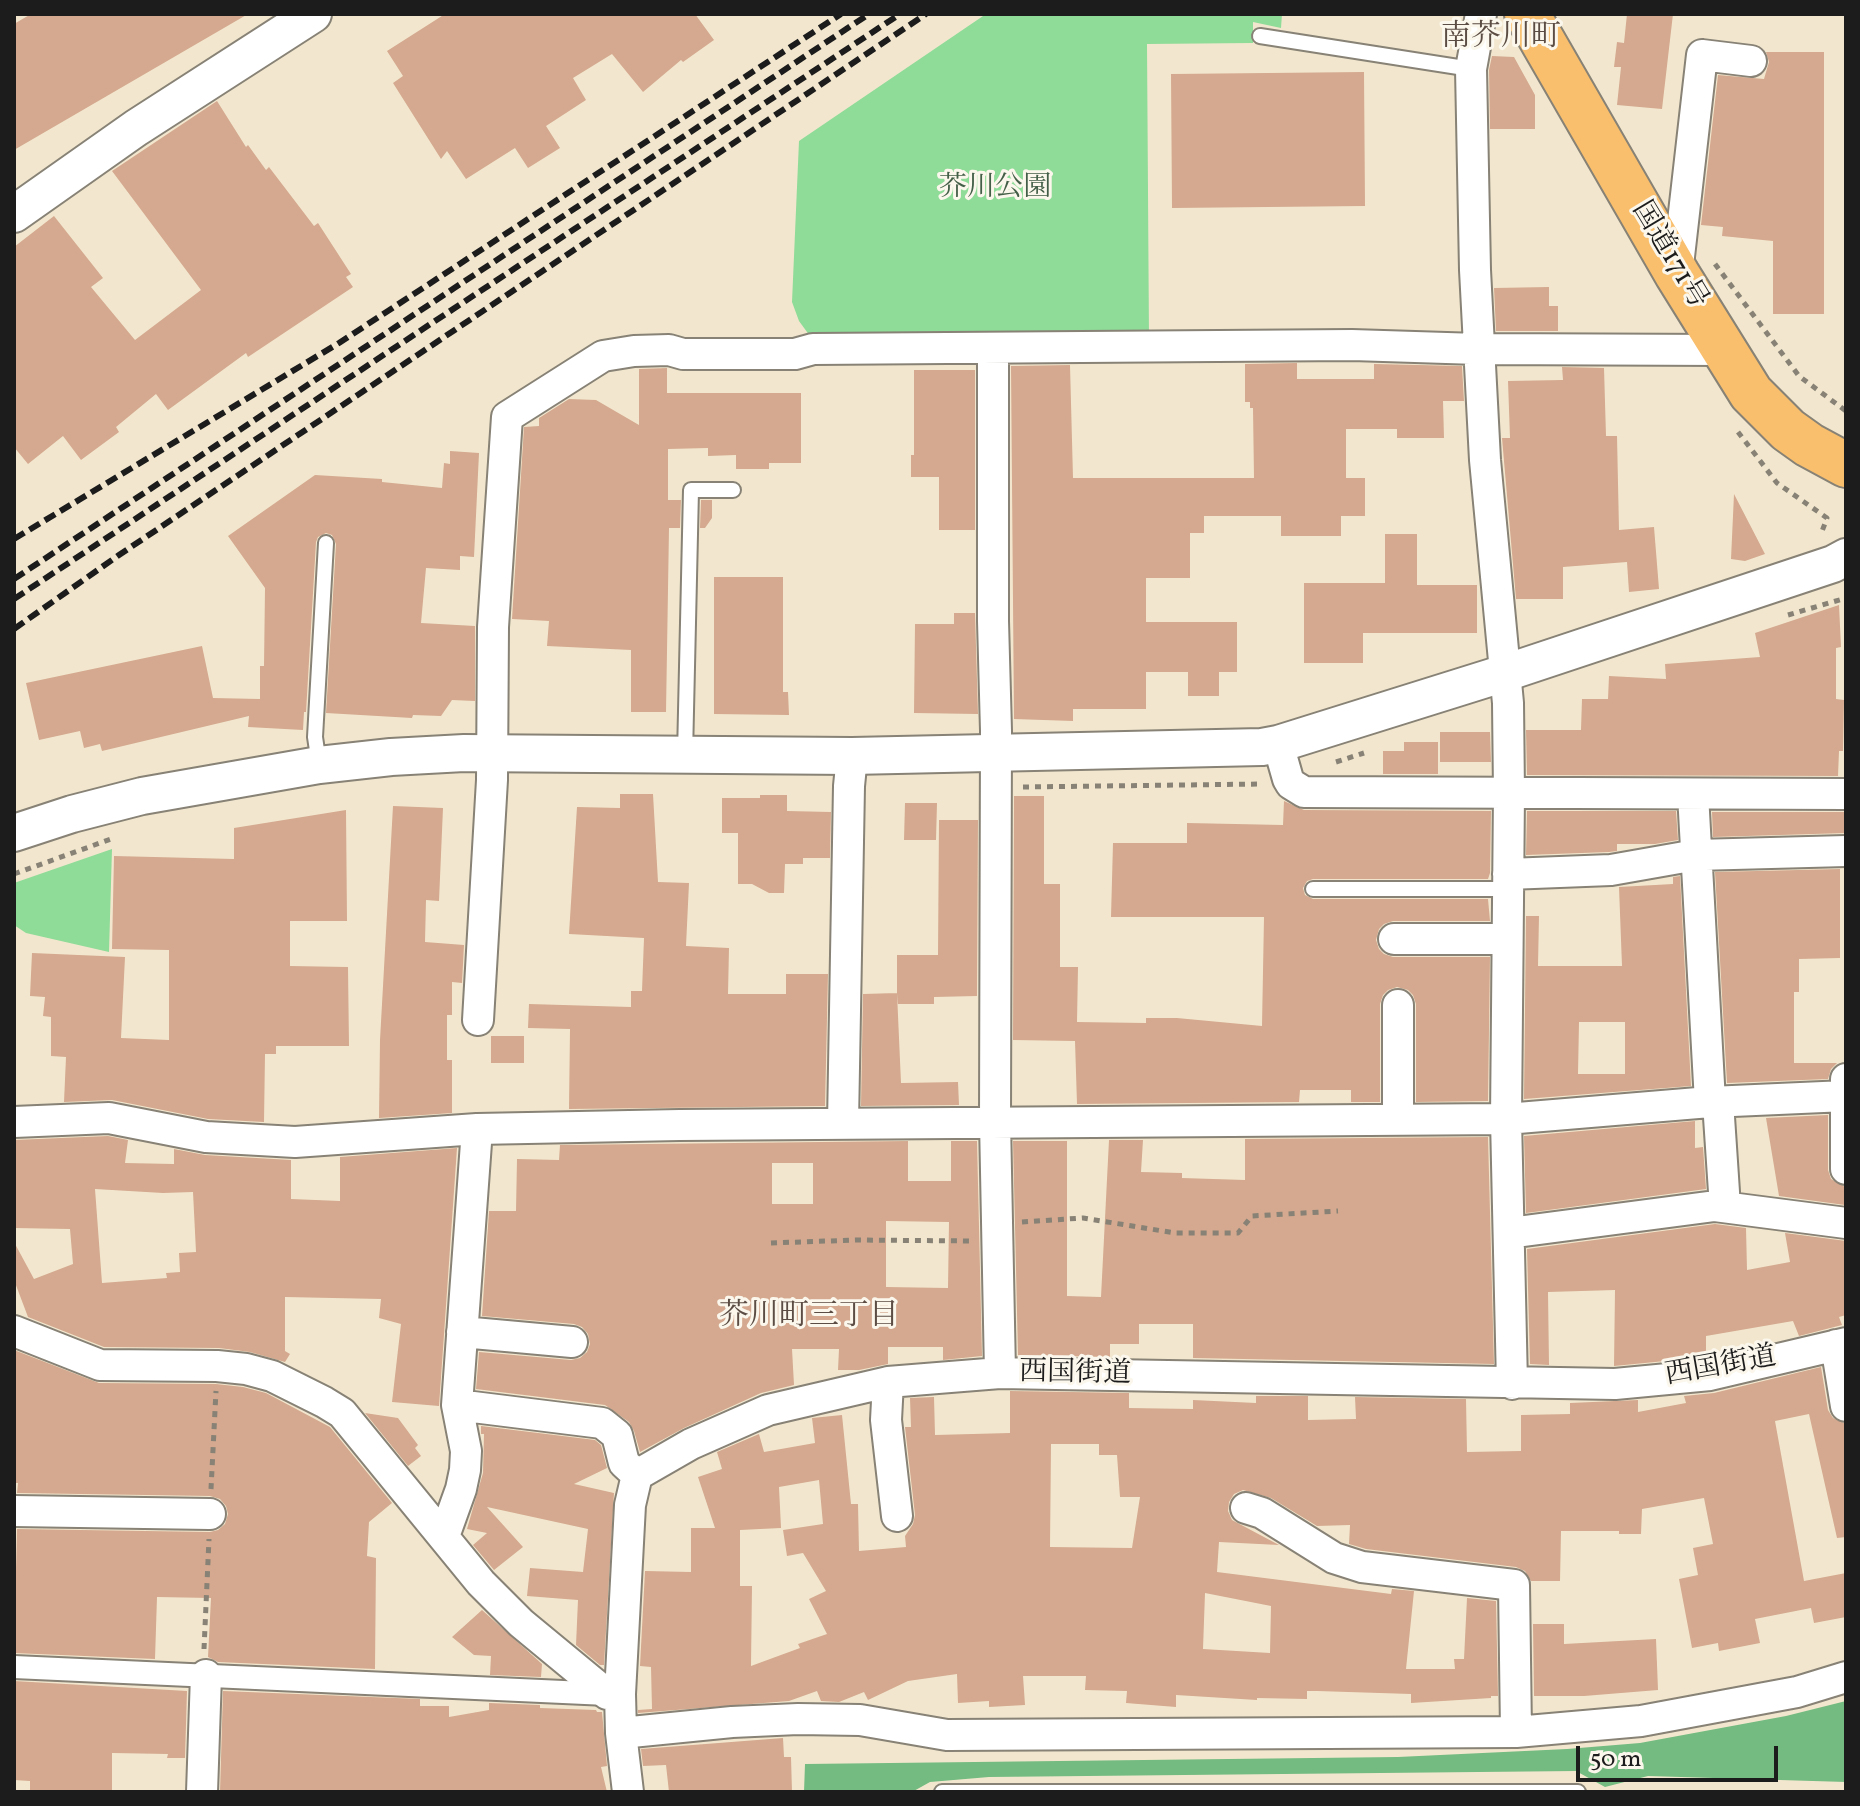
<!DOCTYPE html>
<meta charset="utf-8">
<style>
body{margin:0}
#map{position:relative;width:1860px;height:1806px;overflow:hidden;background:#f2e7ce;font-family:Vollkorn,serif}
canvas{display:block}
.frame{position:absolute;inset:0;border:16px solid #1c1c1c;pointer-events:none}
.scale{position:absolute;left:1576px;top:1746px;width:202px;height:36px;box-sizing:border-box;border:4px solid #1c1c1c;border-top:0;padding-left:10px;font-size:24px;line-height:28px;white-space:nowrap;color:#1c1c1c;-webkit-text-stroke:6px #fbf7ec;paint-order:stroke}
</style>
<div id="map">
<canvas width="1860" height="1806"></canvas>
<div class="frame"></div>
<div class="scale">50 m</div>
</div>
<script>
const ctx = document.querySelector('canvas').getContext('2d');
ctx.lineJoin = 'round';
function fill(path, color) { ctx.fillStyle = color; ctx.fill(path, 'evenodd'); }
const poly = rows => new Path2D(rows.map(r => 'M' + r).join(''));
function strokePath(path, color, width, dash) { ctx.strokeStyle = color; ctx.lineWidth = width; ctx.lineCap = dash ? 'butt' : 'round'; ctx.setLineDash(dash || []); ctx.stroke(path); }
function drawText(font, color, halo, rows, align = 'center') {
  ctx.font = font + ' Vollkorn,"Noto Serif JP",serif'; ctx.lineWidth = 6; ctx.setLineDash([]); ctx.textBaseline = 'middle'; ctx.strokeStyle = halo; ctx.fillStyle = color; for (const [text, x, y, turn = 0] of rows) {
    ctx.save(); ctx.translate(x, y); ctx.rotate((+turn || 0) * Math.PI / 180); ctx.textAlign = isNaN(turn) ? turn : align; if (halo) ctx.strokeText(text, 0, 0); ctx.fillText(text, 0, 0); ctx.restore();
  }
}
fill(poly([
 [986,14,1282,14,1281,28,1253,22,1253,43,1147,44,1149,341,815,343,799,321,792,302,799,141],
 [112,849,109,952,26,933,14,925,14,883]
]), '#8fdb98');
fill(poly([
 [1846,1701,1846,1782,1648,1776,1605,1787,1576,1771,989,1777,930,1782,912,1792,804,1792,805,1764,1398,1757,1567,1749,1640,1743,1786,1716]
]), '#73bb80');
fill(poly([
 [31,14,248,14,14,150,14,24],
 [445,14,695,14,714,40,683,62,681,60,643,92,612,54,573,78,586,100,546,126,560,148,528,168,515,148,466,179,447,151,441,159,393,83,403,76,387,51],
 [1627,14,1673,14,1662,109,1617,105,1621,67,1614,67,1617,42,1624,43],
 [1766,52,1824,52,1824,314,1773,314,1773,241,1722,236,1723,227,1701,225,1718,75,1764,79,1769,62],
 [1492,56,1514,57,1535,95,1535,129,1490,129,1489,70],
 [1364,72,1365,206,1172,208,1171,74],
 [217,101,246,147,248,145,266,170,269,167,314,226,318,223,351,274,346,277,353,287,248,357,246,353,168,410,156,394,116,427,119,432,81,460,63,436,28,464,14,447,14,247,54,216,103,278,91,287,135,340,201,290,112,171],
 [1549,287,1549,306,1558,306,1558,331,1496,331,1494,288],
 [1297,363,1297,379,1374,379,1374,364,1462,366,1464,401,1443,401,1444,438,1397,438,1397,429,1346,429,1346,478,1365,478,1365,516,1341,516,1341,536,1281,536,1281,516,1204,516,1204,533,1190,533,1190,578,1146,578,1146,622,1237,622,1237,672,1219,672,1219,696,1188,696,1188,672,1146,672,1146,709,1073,709,1073,721,1014,719,1011,366,1070,365,1073,478,1254,478,1253,408,1250,408,1250,402,1245,402,1245,364],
 [1562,367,1604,368,1606,436,1617,436,1619,530,1654,527,1659,589,1629,592,1627,562,1563,567,1563,599,1516,599,1502,438,1510,438,1508,381,1563,380],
 [667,368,667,393,801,393,801,463,769,463,769,469,736,469,736,455,708,456,708,448,668,449,668,500,681,500,680,528,669,528,666,712,631,712,631,650,547,646,549,621,512,619,524,427,539,426,539,418,569,399,596,400,639,425,639,369],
 [914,370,975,370,975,530,939,530,939,477,911,477,911,455,914,455],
 [450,451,479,453,474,557,460,556,460,570,426,568,421,623,475,626,475,701,452,700,441,716,413,715,412,718,326,713,336,544,332,535,326,533,318,537,316,542,306,712,304,712,303,730,248,727,249,716,102,751,100,744,84,748,80,731,39,740,26,683,202,646,213,698,260,699,260,666,264,666,265,588,228,536,315,475,382,479,382,482,442,488,444,463,450,464],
 [1734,494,1765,554,1745,561,1731,559],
 [701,500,712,500,712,518,705,528,700,528],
 [1385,534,1417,534,1417,585,1477,585,1477,633,1363,633,1363,663,1304,663,1304,583,1385,583],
 [714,577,783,577,783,692,788,692,789,715,714,714],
 [1839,605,1841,647,1836,648,1836,699,1844,700,1843,751,1839,751,1838,776,1527,775,1526,730,1581,730,1582,699,1608,699,1609,676,1666,679,1665,664,1760,657,1755,633],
 [954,613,975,613,978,714,914,713,915,624,954,624],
 [1440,732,1490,732,1491,762,1440,762],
 [1404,742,1438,742,1438,774,1383,774,1383,751,1404,751],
 [620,794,653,794,658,882,689,883,686,946,729,948,728,994,786,994,786,974,828,974,825,1106,569,1109,570,1029,528,1028,529,1004,631,1007,631,991,642,991,644,938,569,934,577,807,620,808],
 [760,795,787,795,787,811,831,812,830,858,803,858,803,864,785,864,784,893,769,893,752,884,738,884,738,833,722,833,722,798,760,798],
 [1014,796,1044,796,1044,884,1060,884,1060,967,1078,967,1077,1022,1146,1023,1146,1018,1177,1018,1262,1026,1264,917,1111,917,1113,843,1187,843,1187,823,1283,825,1284,801,1304,810,1491,811,1490,873,1488,879,1313,879,1307,881,1303,888,1305,895,1313,899,1488,899,1490,921,1393,921,1384,924,1379,929,1376,940,1379,949,1384,954,1393,957,1490,957,1488,1101,1416,1102,1416,1004,1413,995,1408,990,1397,987,1388,990,1383,995,1380,1004,1380,1102,1351,1102,1351,1090,1300,1090,1299,1102,1077,1104,1075,1041,1013,1040],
 [905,803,937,803,936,840,904,840],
 [393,806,443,808,439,901,426,900,425,942,464,945,462,983,452,982,452,1015,447,1015,447,1060,452,1060,452,1113,379,1118,380,1040],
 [346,810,347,921,290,921,290,966,348,967,349,1046,276,1046,276,1054,265,1054,264,1122,208,1119,112,1100,64,1102,66,1057,51,1056,51,1017,43,1016,45,997,30,996,32,953,125,957,121,1038,169,1040,169,950,112,949,114,856,234,859,234,828],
 [1527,811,1676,811,1678,840,1655,844,1617,844,1617,851,1609,852,1526,855],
 [1712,812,1846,812,1846,833,1713,837],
 [939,820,978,820,977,996,934,997,934,1004,897,1004,897,955,938,955],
 [1840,869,1840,958,1799,959,1799,992,1794,992,1794,1063,1837,1063,1831,1069,1828,1079,1727,1083,1715,872],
 [1680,876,1691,1086,1524,1099,1526,916,1539,916,1538,966,1622,966,1619,887,1673,884,1673,877],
 [1579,1022,1625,1022,1625,1074,1578,1074],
 [897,993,901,1083,958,1082,959,1105,861,1106,863,994],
 [491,1036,524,1036,524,1063,491,1063],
 [1828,1115,1828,1170,1831,1179,1845,1187,1845,1205,1779,1196,1766,1118],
 [1695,1121,1695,1148,1703,1147,1706,1189,1526,1213,1524,1136],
 [108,1136,128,1140,125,1163,174,1164,174,1149,205,1155,291,1160,291,1199,340,1201,340,1157,457,1148,439,1406,392,1402,401,1324,379,1318,381,1299,285,1297,285,1351,290,1354,285,1362,250,1352,219,1348,104,1347,28,1317,14,1280,14,1242,34,1279,73,1264,70,1229,14,1228,14,1140],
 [95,1189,163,1193,193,1192,196,1252,179,1253,180,1272,166,1273,167,1278,102,1283],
 [1488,1137,1494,1364,1193,1358,1193,1324,1139,1324,1139,1344,1110,1344,1110,1357,1018,1355,1013,1141,1067,1141,1067,1296,1101,1297,1109,1140,1143,1140,1141,1172,1182,1173,1182,1178,1245,1180,1245,1139],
 [908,1141,908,1181,951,1181,951,1141,977,1141,982,1356,943,1360,943,1347,888,1347,888,1364,859,1370,838,1370,839,1349,792,1349,794,1385,761,1393,684,1428,640,1452,634,1431,629,1422,605,1405,476,1389,479,1352,571,1360,580,1358,587,1352,590,1344,588,1334,582,1327,574,1324,482,1316,489,1211,516,1211,517,1159,559,1160,560,1145],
 [772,1163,813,1163,813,1204,772,1204],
 [886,1221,949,1222,948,1288,886,1287],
 [1715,1224,1746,1228,1747,1270,1790,1262,1785,1233,1846,1241,1846,1315,1839,1317,1842,1325,1799,1336,1793,1321,1706,1336,1706,1357,1614,1366,1615,1290,1548,1292,1549,1365,1530,1364,1527,1249],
 [14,1350,99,1383,216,1384,243,1387,266,1393,330,1427,392,1503,369,1522,367,1556,376,1558,375,1669,218,1662,208,1657,211,1598,157,1597,155,1659,14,1653,17,1529,210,1532,218,1530,225,1524,228,1514,226,1506,220,1499,210,1496,17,1493,18,1483,14,1483],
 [1821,1367,1828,1410,1833,1418,1846,1424,1846,1537,1837,1538,1809,1414,1775,1421,1804,1581,1846,1573,1846,1617,1814,1623,1811,1608,1755,1619,1760,1643,1719,1651,1718,1643,1692,1648,1679,1579,1698,1575,1693,1548,1713,1544,1704,1498,1642,1509,1641,1534,1619,1534,1619,1531,1561,1531,1560,1581,1531,1581,1525,1571,1516,1567,1366,1549,1349,1544,1350,1525,1317,1526,1271,1498,1243,1490,1234,1494,1229,1502,1228,1511,1232,1520,1279,1545,1219,1542,1217,1572,1391,1594,1392,1589,1414,1591,1406,1669,1455,1669,1454,1659,1464,1659,1467,1598,1496,1601,1498,1696,1491,1696,1491,1698,1411,1703,1411,1694,1317,1691,1307,1691,1307,1699,1257,1698,1257,1700,1176,1695,1176,1707,1126,1703,1127,1691,1085,1690,1086,1676,1023,1676,1025,1705,989,1707,989,1701,958,1703,957,1674,908,1681,868,1700,864,1692,839,1702,821,1701,817,1691,789,1701,638,1713,638,1710,652,1709,651,1667,640,1666,645,1571,691,1572,691,1528,715,1528,698,1477,722,1469,717,1452,759,1434,764,1452,815,1443,812,1418,842,1415,851,1504,858,1504,859,1551,906,1547,905,1536,913,1524,915,1515,905,1427,911,1427,910,1398,934,1397,935,1435,1010,1433,1010,1391,1129,1393,1129,1408,1193,1409,1193,1400,1256,1403,1256,1396,1308,1396,1308,1420,1356,1419,1355,1397,1466,1399,1467,1452,1521,1451,1521,1415,1570,1414,1570,1403,1638,1400,1638,1412,1686,1403,1684,1396,1714,1393],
 [1051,1444,1099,1444,1099,1455,1117,1455,1120,1497,1140,1497,1132,1548,1050,1547],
 [819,1480,823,1524,783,1530,787,1556,803,1553,826,1591,809,1599,827,1634,798,1644,800,1648,751,1666,752,1586,740,1586,740,1530,781,1528,779,1487],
 [1205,1593,1271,1606,1270,1653,1203,1649],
 [365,1413,398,1418,418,1445,415,1448,421,1456,408,1466],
 [481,1426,595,1440,601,1445,607,1468,574,1484,614,1493,604,1665,600,1665,576,1645,578,1600,527,1596,530,1568,583,1572,588,1529,487,1507,523,1547,494,1570,473,1545,487,1533,467,1529,483,1473,484,1434,481,1434],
 [482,1610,542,1664,541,1677,490,1675,491,1656,474,1655,452,1637],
 [1533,1624,1564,1624,1564,1644,1656,1639,1658,1690,1584,1696,1534,1696],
 [14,1681,187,1691,185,1758,167,1758,168,1754,112,1753,112,1792,30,1792,30,1781,14,1780],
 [223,1691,420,1699,420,1706,449,1706,449,1717,489,1710,489,1703,540,1705,540,1708,596,1710,597,1712,602,1712,607,1766,601,1767,607,1792,220,1792],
 [783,1738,784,1757,791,1757,792,1792,669,1792,666,1765,643,1766,641,1749]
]), '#d4a98f');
const service = poly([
 [1260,36,1471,69],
 [685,755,691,490,733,490],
 [319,764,315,737,326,543],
 [1313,889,1507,889],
 [942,1792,1578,1792]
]);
const pedestrian = poly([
 [14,1667,607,1694]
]);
const minor = poly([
 [1481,14,1471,69,1475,270,1485,460,1508,703,1509,793,1506,1119,1512,1384],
 [1677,274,1702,55,1751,61],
 [993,348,993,621,996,731,995,1121,1000,1373],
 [1278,744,1288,779,1291,784,1304,792,1846,794],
 [1693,794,1710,1102],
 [1508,874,1611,870,1696,855,1846,851],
 [1394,939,1507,939],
 [1398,1005,1398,1120],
 [478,1020,492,780,493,627,507,417,603,356,634,351,669,350,683,354,795,354,813,349,1352,345,1478,349,1724,350],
 [1846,1079,1846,1169],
 [1718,1102,1725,1207],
 [14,1122,109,1118,206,1137,295,1142,477,1129,680,1125,1506,1119,1710,1102,1846,1096],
 [843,1123,849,786,852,756],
 [1509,1233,1715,1206,1846,1223],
 [14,1331,100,1365,217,1366,246,1369,272,1376,324,1402,342,1413,481,1583,521,1623,607,1694,620,1694],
 [462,1332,572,1342],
 [1836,1345,1846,1406],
 [888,1382,886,1420,897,1516],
 [457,1405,602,1423,617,1435,624,1463,637,1475],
 [1246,1508,1262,1513,1334,1558,1362,1567,1514,1585,1516,1732],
 [14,1511,210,1514],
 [441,1534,447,1528,461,1489,465,1470,466,1451,457,1405,477,1129],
 [621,1733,732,1722,798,1719,860,1720,947,1735,1516,1732,1641,1721,1797,1692,1846,1677],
 [202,1792,206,1675],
 [628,1792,621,1733,620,1694,630,1505,637,1475,691,1444,768,1410,888,1382,1000,1373,1615,1384,1710,1375,1846,1343]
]);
const tertiary = poly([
 [14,214,136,128,313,14],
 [14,833,72,814,142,796,319,765,391,757,464,753,852,756,1262,747,1278,744,1505,673,1833,564,1846,557]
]);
const trunk = poly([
 [1527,14,1677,274,1751,393,1788,430,1809,445,1846,465]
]);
strokePath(service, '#878275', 18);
strokePath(pedestrian, '#878275', 26);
strokePath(minor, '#878275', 34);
strokePath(tertiary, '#878275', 40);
strokePath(trunk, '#878275', 48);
strokePath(poly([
 [1715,264,1799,376,1846,411],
 [1738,432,1777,483,1827,518,1821,534],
 [1788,615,1846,598],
 [1336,762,1364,753],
 [1023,787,1261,784],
 [14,874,111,839],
 [1022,1222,1083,1218,1175,1233,1238,1233,1252,1216,1338,1211],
 [771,1243,857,1240,972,1241],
 [211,1489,216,1391],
 [204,1649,209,1539]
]), '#878275', 5, [6, 6]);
strokePath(service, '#fff', 14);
strokePath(pedestrian, '#fff', 22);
strokePath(minor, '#fff', 30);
strokePath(tertiary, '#fff', 36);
strokePath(trunk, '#f9bf6d', 44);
strokePath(poly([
 [14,539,339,343,841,14],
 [14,579,869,14],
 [14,599,900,14],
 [14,629,119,555,926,14]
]), '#1c1c1c', 6, [12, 6]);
drawText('28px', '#445f47', '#fbf7ec', [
 ["芥川公園",995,190]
]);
drawText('28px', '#1c1c1c', '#fbf7ec', [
 ["国道171号",1668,256,59],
 ["西国街道",1721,1368,-10],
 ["西国街道",1075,1375,1]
]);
drawText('30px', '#5c4d44', '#fbf7ec', [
 ["南芥川町",1501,39],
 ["芥川町三丁目",809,1318]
]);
</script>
